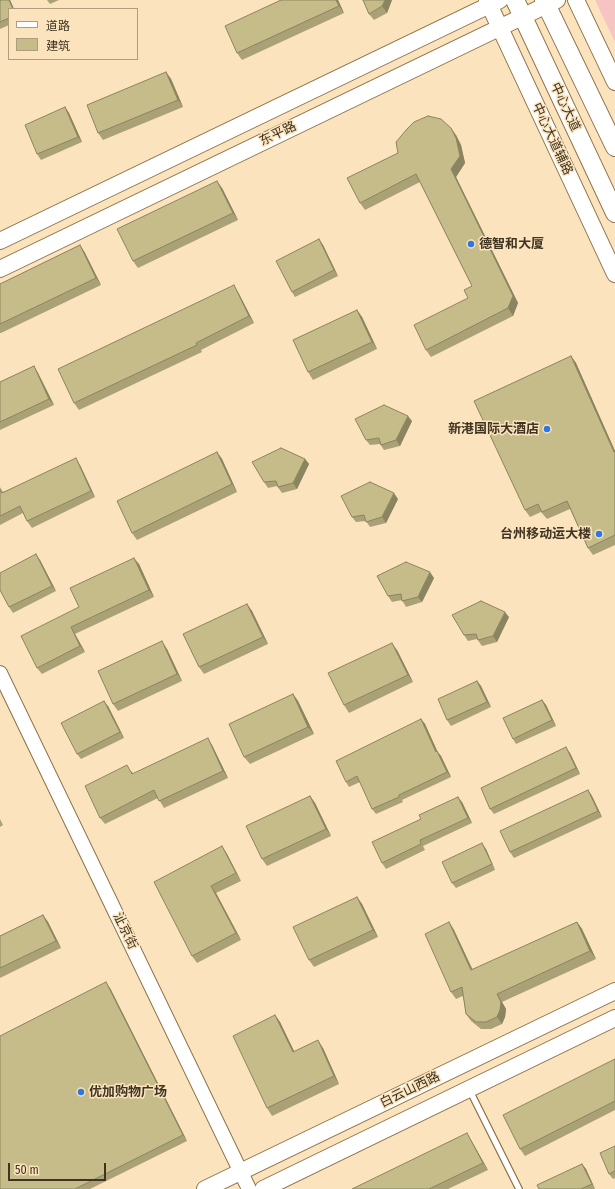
<!DOCTYPE html>
<meta charset="utf-8">
<style>
body{margin:0}
#map{position:relative;width:615px;height:1189px;overflow:hidden;background:#fbe3be;font-family:"Fira Sans Condensed","Noto Sans SC",sans-serif}
canvas{display:block}
.legend{position:absolute;left:8px;top:8px;width:130px;height:52px;box-sizing:border-box;background:#fbe3be;border:1px solid #b09d7f;margin:0;padding:5px 7px;list-style:none;font-size:12px;color:#3f3421}
.legend li{display:flex;align-items:center;gap:8px;height:20px}
.legend b{width:20px;border:1px solid #b09d7f}
.scale{position:absolute;left:8px;top:1163px;width:98px;height:18px;box-sizing:border-box;border:2px solid #3f3421;border-top:0;padding-left:5px;font-size:12px;line-height:14px;white-space:nowrap;color:#3f3421;-webkit-text-stroke:3px #fbe3be;paint-order:stroke}
</style>
<div id="map">
<canvas width="615" height="1189"></canvas>
<ul class="legend">
<li><b style="height:5px;background:#fff"></b>道路</li>
<li><b style="height:11px;background:#c6bc89"></b>建筑</li>
</ul>
<div class="scale">50 m</div>
</div>
<script>
const ctx = document.querySelector('canvas').getContext('2d');
ctx.lineJoin = 'round';
function fill(path, color) { ctx.fillStyle = color; ctx.fill(path, 'evenodd'); }
const poly = rows => new Path2D(rows.map(r => 'M' + r).join(''));
function strokePath(path, color, width, dash) { ctx.strokeStyle = color; ctx.lineWidth = width; ctx.lineCap = dash ? 'butt' : 'round'; ctx.setLineDash(dash || []); ctx.stroke(path); }
function drawText(font, color, halo, rows, align = 'center') {
  ctx.font = font + ' "Fira Sans Condensed","Noto Sans SC",sans-serif'; ctx.lineWidth = 3; ctx.setLineDash([]); ctx.textBaseline = 'middle'; ctx.strokeStyle = halo; ctx.fillStyle = color; for (const [text, x, y, turn = 0] of rows) {
    ctx.save(); ctx.translate(x, y); ctx.rotate((+turn || 0) * Math.PI / 180); ctx.textAlign = isNaN(turn) ? turn : align; if (halo) ctx.strokeText(text, 0, 0); ctx.fillText(text, 0, 0); ctx.restore();
  }
}
fill(poly([
 [595,0,615,0,615,42]
]), '#f7c4c4');
const service = poly([
 [470,1091,519,1189]
]);
const tertiary = poly([
 [0,673,249,1189]
]);
const secondary = poly([
 [487,0,615,274],
 [576,0,615,82],
 [0,241,500,0],
 [0,269,557,0],
 [205,1189,615,991],
 [263,1189,615,1018]
]);
const primary = poly([
 [515,0,615,213],
 [544,0,615,147]
]);
strokePath(service, '#8f7449', 8);
strokePath(tertiary, '#8f7449', 16);
strokePath(secondary, '#8f7449', 18);
strokePath(primary, '#8f7449', 20);
strokePath(service, '#fff', 5.5);
strokePath(tertiary, '#fff', 14);
strokePath(secondary, '#fff', 16);
strokePath(primary, '#fff', 18);
fill(poly([
 [0,0,10,0,14,9,9,9,9,25,0,29],
 [47,0,59,0,50,4],
 [281,0,338,0,344,13,242,60,237,53],
 [392,0,387,13,374,20,369,14],
 [166,72,171,79,183,107,103,140,98,133],
 [65,107,69,113,82,142,41,160,37,154],
 [456,135,461,145,465,163,456,177,518,303,513,316,431,357,426,350,468,298,472,286,420,182,365,210,360,203],
 [222,188,238,220,138,268,133,261],
 [319,239,323,245,338,276,295,297,292,292],
 [80,245,85,253,101,285,1,333,0,333,0,284],
 [238,292,254,323,201,350,202,352,79,410,74,403],
 [357,310,362,317,377,349,313,380,308,372],
 [571,356,576,363,615,451,615,545,593,555,588,548,570,509,547,519,541,512,530,517,525,510],
 [34,366,38,373,54,405,0,430,0,382],
 [412,421,400,446,384,450,380,444,370,445,366,440],
 [217,452,222,459,237,492,137,540,132,533],
 [305,459,309,464,297,489,282,493,277,486,268,488,264,482],
 [80,465,95,497,32,528,27,521,23,513,0,525,0,487,3,492],
 [398,499,386,523,370,527,366,521,356,522,352,517],
 [40,560,56,591,13,613,9,607],
 [139,564,154,597,75,634,85,652,42,674,37,668,79,607],
 [434,578,422,602,406,607,402,600,392,602,388,596],
 [247,604,252,611,268,644,204,674,199,667],
 [509,617,497,642,482,646,477,639,468,641,464,635],
 [167,649,182,681,118,711,113,704],
 [397,650,413,682,349,713,344,705],
 [477,681,481,686,491,707,451,726,447,720],
 [293,694,298,701,314,734,250,764,244,757],
 [542,700,546,705,556,726,516,744,513,739],
 [108,706,124,738,81,759,77,754],
 [421,719,425,724,437,751,441,756,451,777,402,800,403,802,376,814,372,809,360,782,349,787,346,782],
 [212,745,228,778,164,808,158,798,105,824,100,818,132,771,133,774],
 [570,753,580,774,494,814,490,809],
 [588,790,592,796,602,817,514,858,510,852],
 [310,796,315,803,331,836,267,866,262,859],
 [462,802,472,823,423,846,425,850,386,869,382,863],
 [0,819,3,825,0,827],
 [222,846,227,854,241,881,216,893,241,940,197,963,192,956],
 [486,849,495,870,456,888,452,883],
 [357,897,362,904,378,937,314,967,309,960],
 [43,915,48,922,61,948,0,978,0,936],
 [449,922,454,930,473,970,577,922,582,929,596,959,502,1002,506,1009,505,1017,502,1024,491,1029,481,1029,471,1021,466,1014,463,996,456,999,451,992],
 [110,988,187,1141,90,1189,0,1189],
 [275,1015,280,1022,294,1052,323,1048,339,1084,272,1116,267,1108],
 [615,1059,615,1110,525,1156,520,1149],
 [471,1140,488,1170,448,1189,352,1189],
 [615,1146,615,1178,613,1179,609,1174],
 [582,1164,586,1169,595,1189,539,1189]
]), '#aaa276');
fill(poly([
 [9,0,10,0,14,9,13,9],
 [336,0,338,0,344,13,339,6],
 [385,0,392,0,387,13,382,6],
 [166,72,171,79,183,107,178,100],
 [65,107,69,113,82,142,78,137],
 [451,128,456,135,461,145,465,163,456,177,518,303,513,316,508,308,451,169],
 [217,181,222,188,238,220,233,213],
 [319,239,323,245,338,276,334,270],
 [80,245,85,253,101,285,96,278],
 [234,285,238,292,254,323,249,316],
 [357,310,362,317,377,349,372,342],
 [571,356,576,363,615,451,614,452],
 [34,366,38,373,54,405,49,399],
 [408,416,412,421,400,446,396,440],
 [217,452,222,459,237,492,232,484],
 [76,458,80,465,95,497,91,491],
 [305,459,309,464,297,489,293,483],
 [394,493,398,499,386,523,382,517],
 [36,554,40,560,56,591,52,586],
 [134,558,139,564,154,597,149,590],
 [430,572,434,578,422,602,418,597],
 [247,604,252,611,268,644,263,637],
 [505,612,509,617,497,642,493,636],
 [71,627,75,634,85,652,80,646],
 [162,641,167,649,182,681,177,674],
 [392,643,397,650,413,682,408,675],
 [477,681,481,686,491,707,487,702],
 [293,694,298,701,314,734,308,727],
 [542,700,546,705,556,726,552,720],
 [104,701,108,706,124,738,120,732],
 [421,719,425,724,440,757,436,752],
 [208,738,212,745,228,778,223,771],
 [566,747,570,753,580,774,576,768],
 [437,751,441,756,451,777,447,772],
 [588,790,592,796,602,817,598,811],
 [310,796,315,803,331,836,326,829],
 [458,797,462,802,472,823,468,818],
 [482,843,486,849,495,870,492,864],
 [222,846,227,854,241,881,236,873],
 [211,886,216,893,241,940,236,933],
 [357,897,362,904,378,937,373,930],
 [43,915,48,922,61,948,56,941],
 [449,922,454,930,476,978,471,970],
 [577,922,582,929,596,959,590,951],
 [106,982,110,988,187,1141,183,1135],
 [497,994,502,1002,506,1009,505,1017,502,1024,497,1017],
 [275,1015,280,1022,298,1059,293,1052],
 [318,1040,323,1048,339,1084,334,1076],
 [467,1133,471,1140,488,1170,483,1163],
 [582,1164,586,1169,595,1189,592,1184]
]), '#8b8460');
const building = poly([
 [0,0,9,0,13,9,9,9,9,18,0,22,0,0],
 [281,0,336,0,339,6,237,53,225,26,281,0],
 [363,0,385,0,382,6,369,14,363,0],
 [166,72,178,100,98,133,87,105,166,72],
 [65,107,78,137,37,154,25,125,65,107],
 [428,116,441,119,451,128,456,138,460,156,451,169,513,296,508,308,426,350,414,325,468,298,464,290,472,286,416,174,360,203,347,178,398,153,396,142,407,129,414,122,428,116],
 [217,181,233,213,133,261,117,229,217,181],
 [319,239,334,270,292,292,276,261,319,239],
 [80,245,96,278,0,324,0,284,80,245],
 [234,285,249,316,196,343,197,345,74,403,58,369,234,285],
 [357,310,372,342,308,372,293,340,357,310],
 [571,356,614,452,615,451,615,535,588,548,567,501,542,512,538,504,525,510,474,401,571,356],
 [34,366,49,399,0,422,0,382,34,366],
 [384,405,408,416,396,440,381,445,379,438,366,440,355,419,384,405],
 [281,448,305,459,293,483,278,487,276,481,264,482,252,462,281,448],
 [217,452,232,484,132,533,117,501,217,452],
 [76,458,91,491,27,521,20,506,0,516,0,490,2,493,76,458],
 [370,482,394,493,382,517,366,522,364,515,352,517,341,496,370,482],
 [36,554,52,586,9,607,0,590,0,573,36,554],
 [134,558,149,590,71,627,80,646,37,668,21,636,79,607,70,588,134,558],
 [406,562,430,572,418,597,402,601,401,594,388,596,377,576,406,562],
 [481,601,505,612,493,636,478,640,476,634,464,635,452,615,481,601],
 [247,604,263,637,199,667,183,634,247,604],
 [162,641,177,674,113,704,98,671,162,641],
 [392,643,408,675,344,705,328,673,392,643],
 [477,681,487,702,447,720,438,699,477,681],
 [293,694,308,727,244,757,229,724,293,694],
 [542,700,552,720,513,739,503,718,542,700],
 [104,701,120,732,77,754,61,723,104,701],
 [421,719,436,752,437,751,447,772,399,795,399,797,372,809,357,776,346,782,336,761,421,719],
 [208,738,223,771,159,801,154,790,100,818,85,786,127,765,132,774,208,738],
 [566,747,576,768,490,809,481,788,566,747],
 [588,790,598,811,510,852,500,831,588,790],
 [310,796,326,829,262,859,246,826,310,796],
 [458,797,468,818,420,840,421,844,382,863,372,842,421,819,419,815,458,797],
 [482,843,492,864,452,883,442,862,482,843],
 [222,846,236,873,211,886,236,933,192,956,154,882,222,846],
 [357,897,373,930,309,960,293,927,357,897],
 [43,915,56,941,0,968,0,936,43,915],
 [449,922,471,970,577,922,590,951,497,994,501,1002,500,1010,497,1017,486,1022,476,1022,466,1014,462,987,451,992,425,934,449,922],
 [106,982,183,1135,75,1189,0,1189,0,1036,106,982],
 [275,1015,293,1052,318,1040,334,1076,267,1108,233,1036,275,1015],
 [615,1059,615,1101,520,1149,503,1115,615,1059],
 [467,1133,483,1163,429,1189,352,1189,467,1133],
 [615,1146,615,1171,609,1174,600,1153,615,1146],
 [582,1164,592,1184,581,1189,539,1189,537,1185,582,1164]
]);
fill(building, '#c6bc89');
strokePath(building, '#8b8460', 1);
for (const [x, y, r, color] of [
 [471,244,4,"#2d77e4"],
 [547,429,4,"#2d77e4"],
 [599,534,4,"#2d77e4"],
 [81,1092,4,"#2d77e4"]
]) { const dot = new Path2D(); dot.arc(x, y, r, 0, 2 * Math.PI); ctx.fillStyle = color; ctx.fill(dot); strokePath(dot, '#fbe3be', 1.5); }
drawText('13px', '#3f3421', '#fbe3be', [
 ["中心大道",565,107,65],
 ["东平路",278,134,-26],
 ["中心大道辅路",552,139,65],
 ["沚京街",125,931,64],
 ["白云山西路",410,1090,-26]
]);
drawText('bold 13px', '#3f3421', '#fbe3be', [
 ["德智和大厦",479,244],
 ["新港国际大酒店",539,429,"right"],
 ["台州移动运大楼",591,534,"right"],
 ["优加购物广场",89,1092]
], 'left');
</script>
